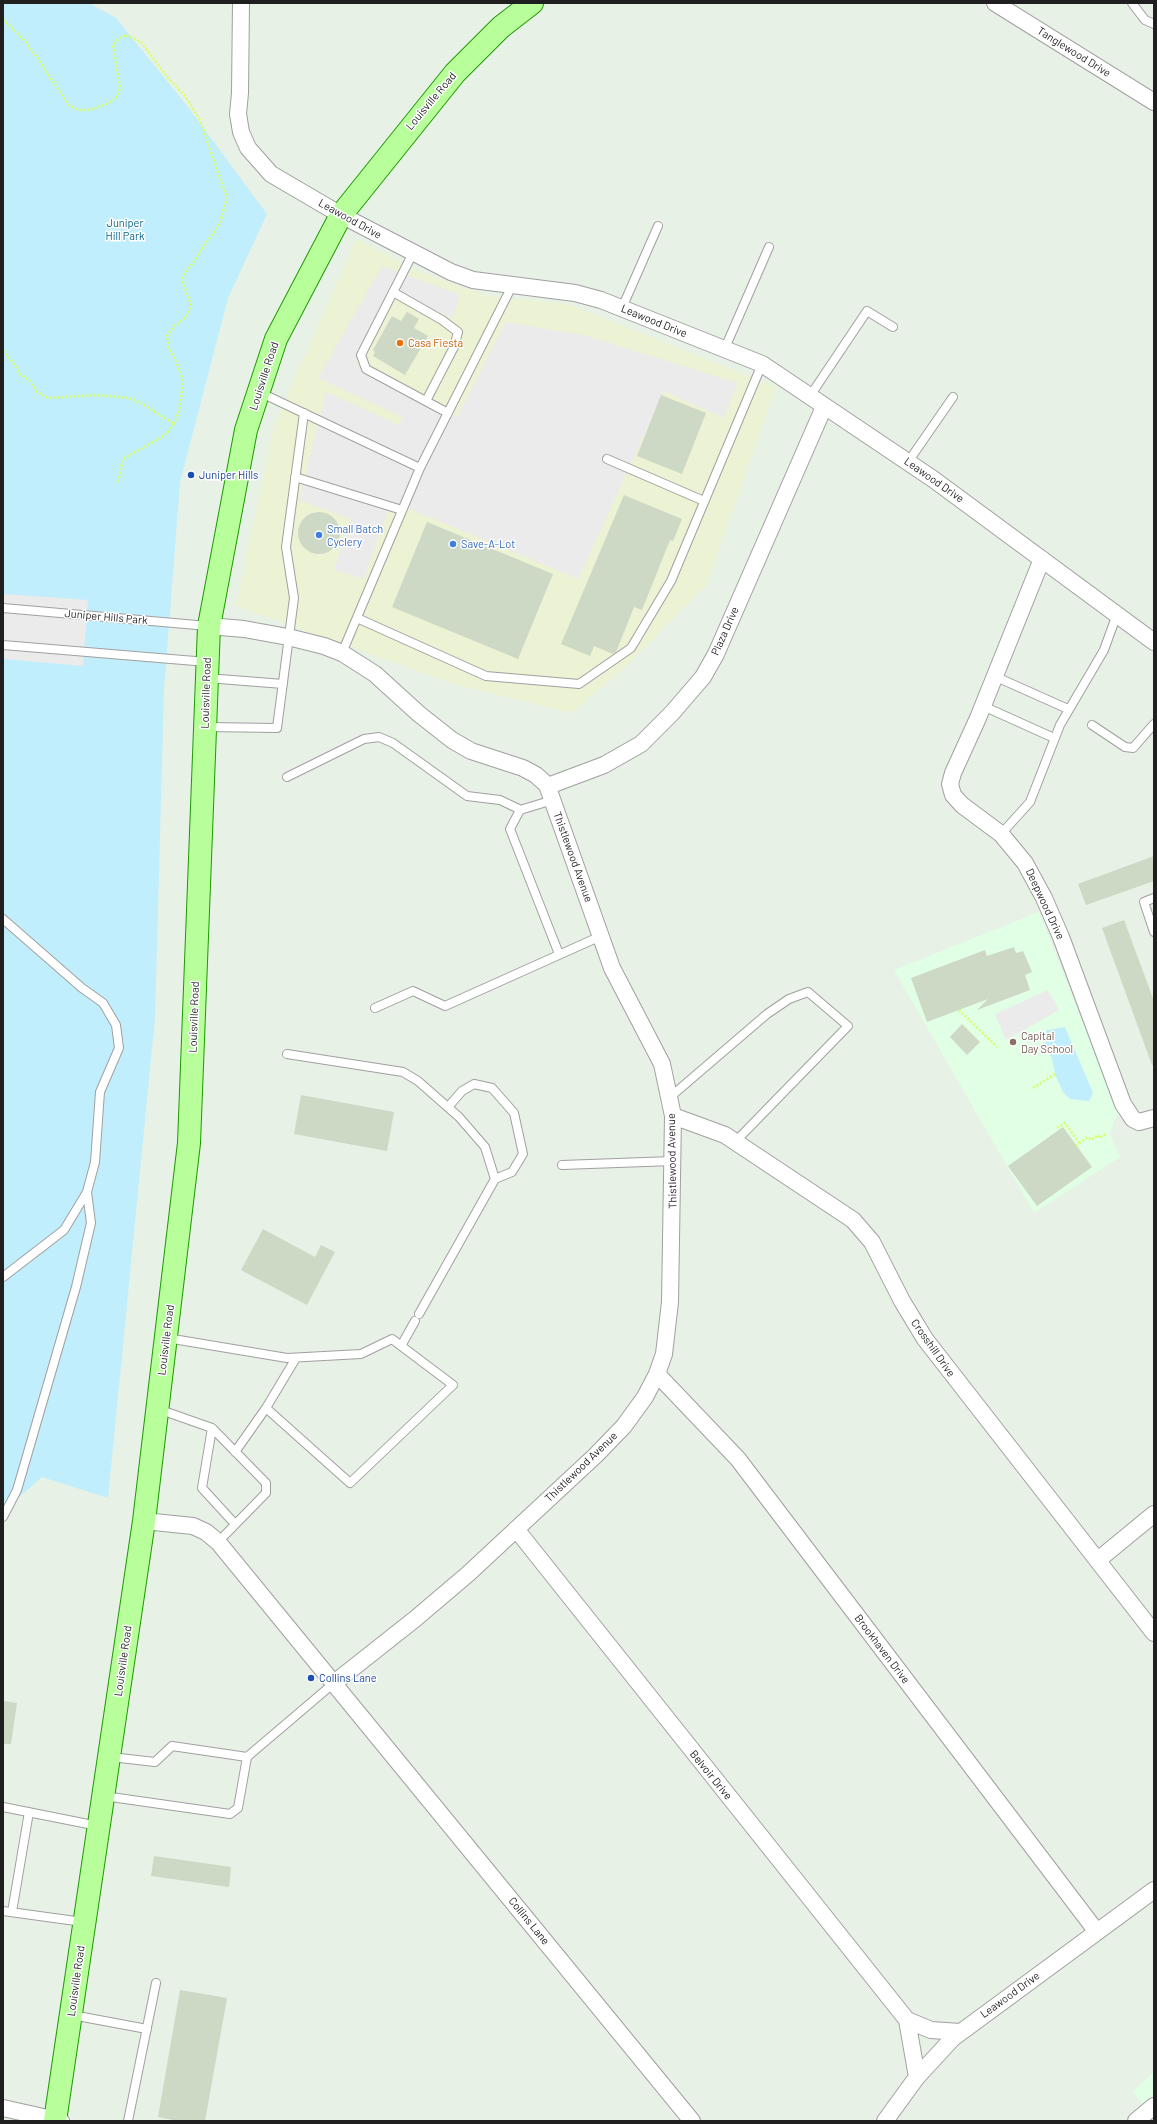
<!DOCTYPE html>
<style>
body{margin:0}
#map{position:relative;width:1157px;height:2124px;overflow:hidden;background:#e7f1e5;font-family:Barlow,sans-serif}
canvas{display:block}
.frame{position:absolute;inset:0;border:4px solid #1f1f1f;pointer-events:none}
</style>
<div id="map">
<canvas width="1157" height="2124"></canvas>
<div class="frame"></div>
</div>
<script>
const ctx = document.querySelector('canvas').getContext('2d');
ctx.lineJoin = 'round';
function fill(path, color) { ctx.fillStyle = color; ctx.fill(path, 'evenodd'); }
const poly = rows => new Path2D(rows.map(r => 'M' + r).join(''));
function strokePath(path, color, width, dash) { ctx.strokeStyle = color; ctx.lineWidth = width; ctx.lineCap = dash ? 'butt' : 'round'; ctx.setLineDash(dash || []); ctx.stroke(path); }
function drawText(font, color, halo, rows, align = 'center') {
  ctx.font = font + ' Barlow,sans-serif'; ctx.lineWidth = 3; ctx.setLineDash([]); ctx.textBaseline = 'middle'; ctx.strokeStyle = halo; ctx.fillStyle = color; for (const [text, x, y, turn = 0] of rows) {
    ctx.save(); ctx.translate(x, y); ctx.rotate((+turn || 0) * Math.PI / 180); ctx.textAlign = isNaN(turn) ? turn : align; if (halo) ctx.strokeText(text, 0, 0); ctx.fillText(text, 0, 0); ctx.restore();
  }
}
fill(poly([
 [356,239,423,273,488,296,568,304,776,387,707,585,623,669,572,713,457,685,236,606,274,426]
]), '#ecf2d4');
fill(poly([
 [1039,912,1119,1114,1114,1120,1110,1135,1120,1157,1034,1213,894,970],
 [1154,2072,1154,2119,1133,2091]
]), '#e0ffe5');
fill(poly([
 [3,3,89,3,116,18,188,107,267,214,228,298,180,482,164,689,155,1018,108,1498,42,1477,3,1511],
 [1065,1027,1093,1093,1089,1101,1070,1099,1063,1092,1055,1074,1052,1058,1046,1050,1044,1035,1047,1030]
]), '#c1eefc');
fill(poly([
 [382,266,460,295,453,318,394,292,355,363,457,417,506,322,587,336,737,383,724,418,664,391,578,579,391,501,364,579,334,570,351,519,299,500,326,392,399,425,403,417,318,378],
 [3,594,88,600,83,666,3,659],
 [1048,990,1059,1010,1006,1040,995,1014]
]), '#ebebeb');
fill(poly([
 [407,312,419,319,414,328,428,336,405,375,373,356,375,352,373,350,392,316,401,321],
 [661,395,706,413,682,474,637,456],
 [624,495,682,519,673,541,670,540,642,610,634,607,616,652,613,654,594,646,590,656,561,644],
 '298 533a21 21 0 1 1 42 0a21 21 0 1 1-42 0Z',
 [427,522,553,574,518,659,392,607],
 [1154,856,1154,881,1086,905,1078,884],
 [1124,920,1154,1001,1154,1065,1152,1065,1102,928],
 [1014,947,1016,953,1023,951,1032,972,1025,975,1030,990,977,1010,988,999,927,1022,911,978,985,950,987,956],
 [962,1024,980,1042,967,1055,950,1037],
 [301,1095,394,1112,387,1151,294,1134],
 [1063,1127,1092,1167,1037,1206,1008,1166],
 [263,1229,315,1257,321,1245,335,1252,307,1305,241,1270],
 [3,1701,17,1703,11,1744,3,1744],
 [154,1856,231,1867,229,1887,151,1876],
 [180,1990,227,1998,205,2121,178,2121,158,2117]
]), '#cdd8c5');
const service = poly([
 [1132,3,1145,20,1154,24],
 [413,253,361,355,366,369,448,413],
 [393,292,442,320,458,332,454,347,426,401],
 [622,308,658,226],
 [725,348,769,247],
 [259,392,420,468,512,286],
 [810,396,867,311,893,327],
 [607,459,704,501],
 [908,462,953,397],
 [295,477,402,510],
 [3,608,208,626],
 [357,618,486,676,579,684,631,648,671,581,762,364],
 [3,645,207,662],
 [342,653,420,468],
 [994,676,1068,709],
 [207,678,283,684],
 [983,706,1054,738],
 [1092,725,1125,747,1133,748,1154,724],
 [206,727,277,728,294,598,286,547,304,413],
 [287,777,364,739,379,737,393,743,467,796,500,800,521,810],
 [553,800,520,810,510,829,559,954],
 [1001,834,1030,802,1060,725,1104,650,1117,614],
 [1154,898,1144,902,1154,932],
 [3,919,82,988,103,1003,116,1025,119,1048,100,1092,95,1162,87,1192,64,1230,3,1277],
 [375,1008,413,991,445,1006,601,936],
 [287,1054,403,1072,418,1081,459,1117,485,1147,495,1179,419,1314],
 [669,1098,767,1014,789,999,808,992,848,1026,735,1142],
 [448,1107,462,1091,474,1084,492,1088,514,1113,523,1154,512,1172,495,1179],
 [562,1165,673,1161],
 [167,1338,287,1358,361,1354,392,1339,453,1385,350,1483,266,1408,296,1358],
 [401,1346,415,1321],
 [158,1409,212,1428,266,1483,266,1493,218,1542],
 [212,1428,202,1488,235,1524],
 [235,1452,266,1408],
 [3,1517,17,1490,76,1287,91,1223,87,1192],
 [247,1757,334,1683],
 [104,1796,230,1814,238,1808,247,1757,172,1746,155,1762,111,1757],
 [3,1807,98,1826],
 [3,1911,83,1922],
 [12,1912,29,1812],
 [72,2015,147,2029],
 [128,2121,156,1983]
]);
const minor = poly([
 [241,3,240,93,238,114,241,132,248,148,271,174,341,215,451,272,473,280,575,293,601,300,762,364,933,479,1154,642],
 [995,3,1154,102],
 [1042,559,978,718,953,773,950,784,953,795,962,805,1001,834,1025,863,1044,898,1061,937,1123,1104,1133,1119,1139,1122,1154,1118],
 [209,626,244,629,288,637,324,646,342,653,375,674,419,714,452,740,471,751,523,768,536,775,547,785,612,968,662,1064,673,1116,670,1302,664,1354,657,1374,645,1397,624,1426,596,1455,468,1574,415,1619,334,1683],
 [548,786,604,765,641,744,672,713,703,677,716,654,824,407],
 [673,1116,725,1135,853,1220,872,1242,902,1301,925,1339,1154,1633],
 [657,1374,738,1459,1097,1932],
 [144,1521,193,1526,206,1532,218,1542,692,2121],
 [516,1529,907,2020,917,2077],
 [1098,1560,1154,1514],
 [907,2020,931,2030,960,2032],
 [3,2108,61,2121],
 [885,2121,917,2077,953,2038,1154,1890],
 [1136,2121,1154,2106]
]);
const primary = poly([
 [55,2121,144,1521,189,1143,209,626,246,430,276,339,341,215,455,73,501,27,532,3]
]);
strokePath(service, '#a0a0a0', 10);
strokePath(minor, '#a0a0a0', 18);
strokePath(primary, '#1c9b00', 24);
strokePath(poly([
 [3,19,27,43,69,105,78,110,90,110,109,103,118,96,120,88,113,45,119,38,126,35,141,42,168,78,185,96,200,120,227,198,220,223,183,277,183,283,191,304,190,310,186,317,173,327,167,336,169,348,180,370,183,383,179,411,174,424],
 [3,351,12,361,20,374,29,380,37,392,48,398,96,395,129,398,143,404,174,424,169,431,162,437,123,459,118,484],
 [959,1010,997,1047],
 [1033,1088,1055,1074],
 [1057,1128,1065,1123,1079,1143,1076,1146],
 [1079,1143,1088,1137,1091,1140,1098,1135,1100,1138,1107,1133]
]), '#d9ff68', 2.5, [2, 2]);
strokePath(service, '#fff', 8);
strokePath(minor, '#fff', 16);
strokePath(primary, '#b8ff9c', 22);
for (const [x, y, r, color] of [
 [400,343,4,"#e8710a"],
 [191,475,4,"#1a4fb4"],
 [319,535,4,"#3f7fe0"],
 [453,544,4,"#3f7fe0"],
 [1013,1042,4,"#8d6e63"],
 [311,1678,4,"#1a4fb4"]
]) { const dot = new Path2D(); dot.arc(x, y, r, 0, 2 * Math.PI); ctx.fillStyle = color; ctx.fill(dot); strokePath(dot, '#fff', 1.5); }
drawText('11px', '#1f1f1f', '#fff', [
 ["Tanglewood Drive",1074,52,32],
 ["Louisville Road",431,101,-50],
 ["Leawood Drive",350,219,29],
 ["Leawood Drive",654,321,22],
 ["Louisville Road",264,376,-72],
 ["Leawood Drive",934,480,35],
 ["Juniper Hills Park",106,617,5],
 ["Plaza Drive",725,631,-66],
 ["Louisville Road",206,693,-88],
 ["Thistlewood Avenue",573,857,70],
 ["Deepwood Drive",1045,904,65],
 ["Louisville Road",194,1017,-88],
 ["Thistlewood Avenue",672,1161,-91],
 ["Louisville Road",166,1340,-83],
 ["Crosshill Drive",933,1348,55],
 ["Thistlewood Avenue",581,1467,-44],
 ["Brookhaven Drive",882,1649,53],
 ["Louisville Road",123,1661,-82],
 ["Belvoir Drive",711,1775,51],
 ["Collins Lane",529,1921,51],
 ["Louisville Road",76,1981,-82],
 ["Leawood Drive",1010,1995,-36]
]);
drawText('11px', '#076784', '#fff', [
 ["Juniper",125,223],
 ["Hill Park",125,236]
]);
drawText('11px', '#c56008', '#fff', [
 ["Casa Fiesta",408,343]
], 'left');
drawText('11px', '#164399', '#fff', [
 ["Juniper Hills",199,475],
 ["Collins Lane",319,1678]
], 'left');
drawText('11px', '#366cbe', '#fff', [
 ["Small Batch",327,529],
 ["Cyclery",327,542],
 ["Save-A-Lot",461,544]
], 'left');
drawText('11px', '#785e54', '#fff', [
 ["Capital",1021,1036],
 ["Day School",1021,1049]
], 'left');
</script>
